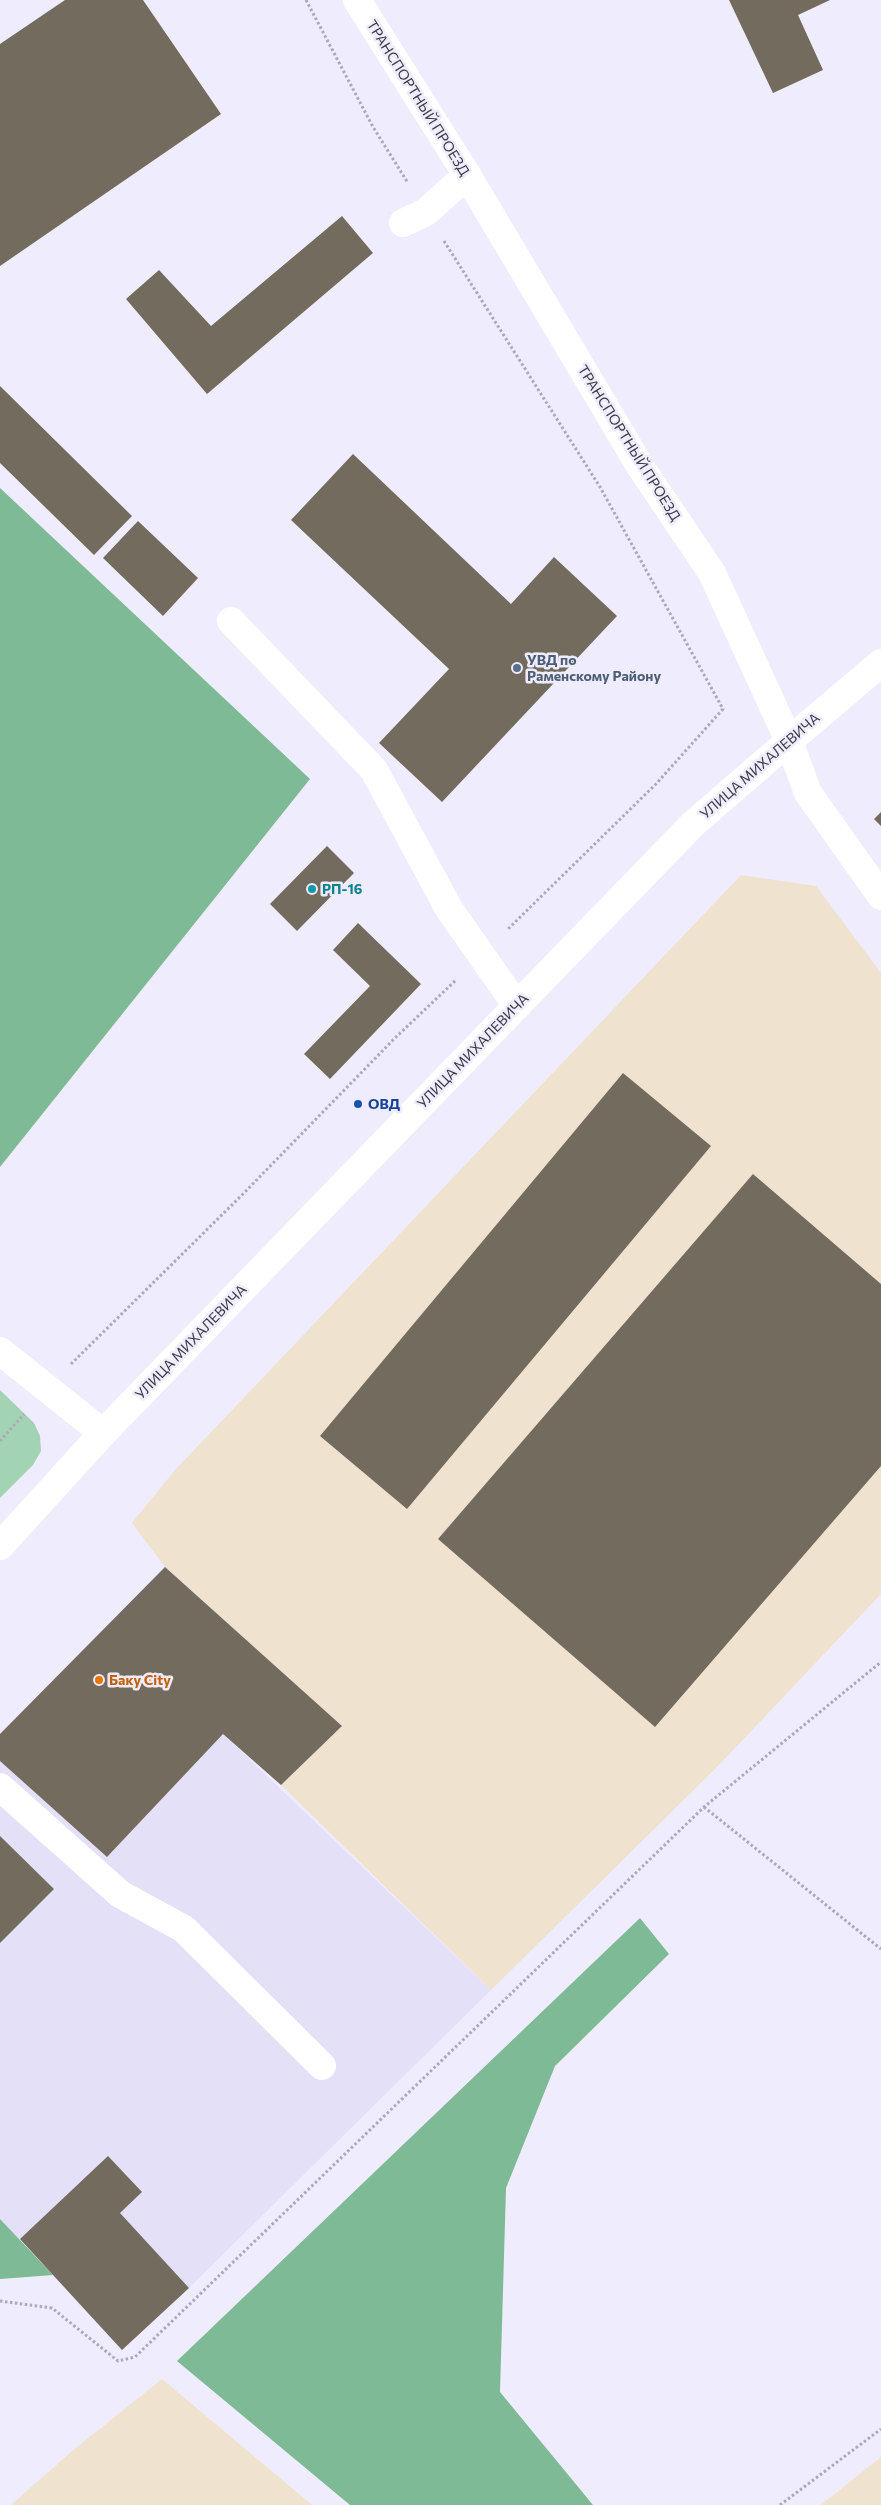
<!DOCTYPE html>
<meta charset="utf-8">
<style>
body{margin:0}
canvas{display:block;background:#eeecfd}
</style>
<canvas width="881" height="2505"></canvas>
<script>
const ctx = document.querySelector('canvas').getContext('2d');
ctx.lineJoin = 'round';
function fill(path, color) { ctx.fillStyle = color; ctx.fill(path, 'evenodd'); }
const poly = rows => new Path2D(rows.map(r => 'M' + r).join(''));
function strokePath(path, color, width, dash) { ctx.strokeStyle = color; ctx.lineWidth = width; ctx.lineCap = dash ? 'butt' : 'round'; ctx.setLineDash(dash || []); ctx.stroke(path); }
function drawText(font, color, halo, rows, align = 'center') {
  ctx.font = font + ' Commissioner,sans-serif'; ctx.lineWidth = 5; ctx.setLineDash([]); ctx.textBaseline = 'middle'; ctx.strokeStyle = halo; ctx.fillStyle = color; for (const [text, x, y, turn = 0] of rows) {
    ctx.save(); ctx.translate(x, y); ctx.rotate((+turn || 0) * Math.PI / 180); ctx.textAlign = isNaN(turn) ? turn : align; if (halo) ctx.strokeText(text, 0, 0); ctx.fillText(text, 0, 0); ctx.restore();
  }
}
fill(poly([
 [223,1734,491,1990,189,2288,122,2350,0,2219,0,1761,107,1857]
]), '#e4e0f8');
fill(poly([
 [741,875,816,886,881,973,881,1594,719,1765,491,1990,281,1785,342,1726,165,1567,132,1523,175,1470],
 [162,2379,312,2505,11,2505,71,2452],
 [881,2457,881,2505,821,2505]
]), '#efe3cf');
fill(poly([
 [0,1390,34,1423,40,1436,41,1451,33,1465,0,1498]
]), '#a3d3b5');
fill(poly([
 [0,488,310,779,0,1167],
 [640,1918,669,1954,555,2066,506,2188,500,2392,593,2505,350,2505,177,2361],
 [0,2219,34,2255,53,2275,0,2279]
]), '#7dba95');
fill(poly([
 [65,0,143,0,221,114,0,266,0,44],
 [729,0,830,0,798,15,823,70,773,93],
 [342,216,373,253,207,394,126,299,159,270,211,326],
 [0,386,132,516,94,555,0,463],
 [353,454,511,604,554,557,617,616,442,802,379,743,449,669,291,520],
 [138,521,198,578,163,616,103,558],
 [881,812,881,826,874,819],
 [327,846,354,873,297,931,270,904],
 [358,923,421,984,330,1079,304,1054,370,986,333,950],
 [623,1073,711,1146,407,1509,320,1436],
 [753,1174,881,1284,881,1466,655,1727,438,1539],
 [165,1567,342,1726,281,1785,223,1734,107,1857,0,1761,0,1734],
 [0,1836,54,1889,0,1943],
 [108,2156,142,2192,120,2213,189,2288,122,2350,20,2239]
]), '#736b5e');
strokePath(poly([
 [306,0,373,127,408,183],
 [444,241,600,487,723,709,656,784,507,930],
 [71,1364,242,1195,395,1038,456,980],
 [0,1441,24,1414],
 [704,1807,881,1949],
 [0,2301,52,2308,118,2361,135,2357,704,1807,881,1662],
 [780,2505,881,2429]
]), '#aba9b6', 3, [2.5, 2.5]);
strokePath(poly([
 [403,223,426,212,467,175],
 [231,621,374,770,449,909,517,1006],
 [881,663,789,741,808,793,881,896],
 [0,1351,103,1433],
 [0,1787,120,1894,184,1929,322,2066]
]), '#fff', 28);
strokePath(poly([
 [0,1546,103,1433,693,824,789,741,712,573,640,466,467,175,357,0]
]), '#fff', 28);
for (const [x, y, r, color] of [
 [517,668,5,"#5c6f8a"],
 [312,889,5,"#0f9aa8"],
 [358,1104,5,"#1a4fb4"],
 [99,1680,5,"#e8710a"]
]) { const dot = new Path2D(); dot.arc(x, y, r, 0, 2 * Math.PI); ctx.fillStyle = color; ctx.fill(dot); strokePath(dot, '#eeecfd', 2); }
drawText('14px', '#3c3b42', '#eeecfd', [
 ["ТРАНСПОРТНЫЙ ПРОЕЗД",418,98,58],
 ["ТРАНСПОРТНЫЙ ПРОЕЗД",629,443,58],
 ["УЛИЦА МИХАЛЕВИЧА",760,766,-41],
 ["УЛИЦА МИХАЛЕВИЧА",473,1051,-46],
 ["УЛИЦА МИХАЛЕВИЧА",191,1342,-46]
]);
drawText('bold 14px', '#4e5e75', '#eeecfd', [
 ["УВД по",527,660],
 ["Раменскому Району",527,676]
], 'left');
drawText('bold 14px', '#0d838f', '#eeecfd', [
 ["РП-16",322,889]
], 'left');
drawText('bold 14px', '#164399', '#eeecfd', [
 ["ОВД",368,1104]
], 'left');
drawText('bold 14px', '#c56008', '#eeecfd', [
 ["Баку City",109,1680]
], 'left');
</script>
